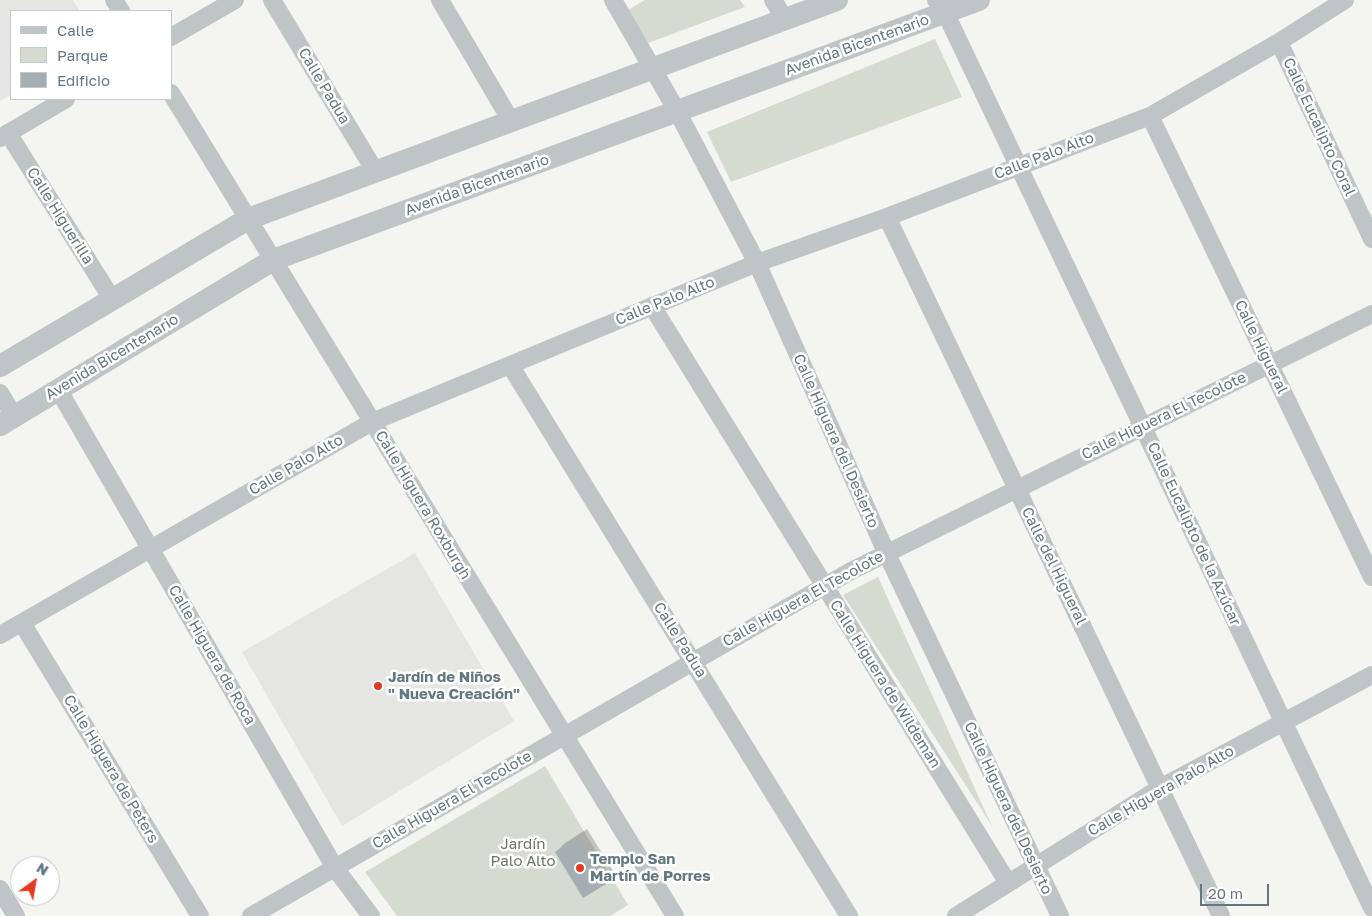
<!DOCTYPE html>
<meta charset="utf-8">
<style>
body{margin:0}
#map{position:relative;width:1372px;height:916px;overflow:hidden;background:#f4f4f0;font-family:"Golos Text",sans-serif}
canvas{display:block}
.legend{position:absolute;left:10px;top:10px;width:162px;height:90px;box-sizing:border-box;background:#fff;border:1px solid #c1c9cd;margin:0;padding:6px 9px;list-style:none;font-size:15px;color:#637781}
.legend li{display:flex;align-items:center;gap:10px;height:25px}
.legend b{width:25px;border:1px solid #c1c9cd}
.north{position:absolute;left:10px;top:856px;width:50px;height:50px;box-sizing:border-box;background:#fff;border:1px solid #c1c9cd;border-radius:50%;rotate:32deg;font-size:14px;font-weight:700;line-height:20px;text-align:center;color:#637781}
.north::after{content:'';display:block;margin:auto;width:18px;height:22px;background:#e23a22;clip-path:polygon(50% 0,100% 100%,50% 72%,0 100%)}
.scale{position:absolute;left:1200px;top:884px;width:69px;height:22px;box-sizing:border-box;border:2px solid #637781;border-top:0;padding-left:6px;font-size:15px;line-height:18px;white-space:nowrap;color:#637781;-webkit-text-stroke:4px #fff;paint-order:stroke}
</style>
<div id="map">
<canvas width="1372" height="916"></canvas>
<ul class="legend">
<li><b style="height:6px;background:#bfc4c6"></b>Calle</li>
<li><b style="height:14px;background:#d6dbd1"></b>Parque</li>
<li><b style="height:14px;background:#a5afb3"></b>Edificio</li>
</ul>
<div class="north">N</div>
<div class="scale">20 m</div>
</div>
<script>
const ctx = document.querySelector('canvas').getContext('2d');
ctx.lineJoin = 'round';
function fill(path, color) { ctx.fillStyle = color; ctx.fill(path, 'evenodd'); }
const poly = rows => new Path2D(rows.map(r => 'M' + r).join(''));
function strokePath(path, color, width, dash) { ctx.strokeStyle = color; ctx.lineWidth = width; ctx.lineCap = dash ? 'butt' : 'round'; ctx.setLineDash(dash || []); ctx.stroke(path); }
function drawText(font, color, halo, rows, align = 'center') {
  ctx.font = font + ' "Golos Text",sans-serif'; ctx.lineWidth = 5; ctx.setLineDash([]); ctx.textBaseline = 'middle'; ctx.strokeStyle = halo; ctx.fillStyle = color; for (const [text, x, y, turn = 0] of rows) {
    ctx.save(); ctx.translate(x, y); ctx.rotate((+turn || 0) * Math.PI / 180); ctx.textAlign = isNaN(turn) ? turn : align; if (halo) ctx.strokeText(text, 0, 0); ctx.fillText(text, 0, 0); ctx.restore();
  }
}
fill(poly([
 [0,0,73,0,80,11,11,11,11,95,0,101],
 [415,553,514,721,342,826,242,652]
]), '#e5e5e4');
fill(poly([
 [645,0,740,0,745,7,648,43,628,10],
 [935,39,962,97,731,182,707,132],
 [878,577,992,826,843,595],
 [545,766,628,905,610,916,397,916,365,872]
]), '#d6dbd1');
fill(poly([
 [587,829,615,874,605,883,556,852,565,843]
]), '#0003');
fill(poly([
 [578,838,606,884,583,898,555,852]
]), '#a5afb3');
strokePath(poly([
 [114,0,121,11],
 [272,0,375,171],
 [440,0,511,121],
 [613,0,677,111,757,263,886,552,1060,916],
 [773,0,785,19],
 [936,0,945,12,1372,908],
 [171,37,235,0],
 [1279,42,1372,239],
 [171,93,675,916],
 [1150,116,1372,577],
 [8,133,112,299],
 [0,138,66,99],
 [887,217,1221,916],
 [652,306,1008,883],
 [510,365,849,916],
 [58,389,335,868,371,916],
 [0,393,14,416],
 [22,623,200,916],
 [0,635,372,422,757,263,887,217,1150,116,1279,42,1345,0],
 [0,889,16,916],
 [251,916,851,571,1372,314],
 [956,916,1160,788,1372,675]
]), '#bfc4c6', 18);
strokePath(poly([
 [0,366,248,219,837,0],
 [0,425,273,260,979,0]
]), '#bfc4c6', 22);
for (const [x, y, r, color] of [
 [378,686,5,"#e23a22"],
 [580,868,5,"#e23a22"]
]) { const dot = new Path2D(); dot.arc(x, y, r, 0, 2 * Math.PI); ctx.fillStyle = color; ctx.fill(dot); strokePath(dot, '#fff', 2); }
drawText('15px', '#637781', '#fff', [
 ["Avenida Bicentenario",857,45,-20],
 ["Calle Padua",324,86,59],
 ["Calle Eucalipto Coral",1319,127,65],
 ["Calle Palo Alto",1044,156,-21],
 ["Avenida Bicentenario",477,185,-20],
 ["Calle Higuerilla",60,216,58],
 ["Calle Palo Alto",665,301,-22],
 ["Calle Higueral",1261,347,64],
 ["Avenida Bicentenario",112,357,-31],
 ["Calle Higuera El Tecolote",1164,416,-26],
 ["Calle Higuera del Desierto",836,441,66],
 ["Calle Palo Alto",296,465,-30],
 ["Calle Higuera Roxburgh",423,505,59],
 ["Calle Eucalipto de la Azúcar",1194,534,65],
 ["Calle del Higueral",1054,566,64],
 ["Calle Higuera El Tecolote",803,599,-29],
 ["Calle Padua",680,640,58],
 ["Calle Higuera de Roca",212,655,60],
 ["Calle Higuera de Wildeman",885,684,58],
 ["Calle Higuera de Peters",111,769,59],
 ["Calle Higuera Palo Alto",1161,791,-30],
 ["Calle Higuera El Tecolote",452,800,-30],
 ["Calle Higuera del Desierto",1008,808,65]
]);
drawText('bold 15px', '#637781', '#fff', [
 ["Jardín de Niños",388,677],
 ["\" Nueva Creación\"",388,694],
 ["Templo San",590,859],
 ["Martín de Porres",590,876]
], 'left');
drawText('15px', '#697862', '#fff', [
 ["Jardín",523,844],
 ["Palo Alto",523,861]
]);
</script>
